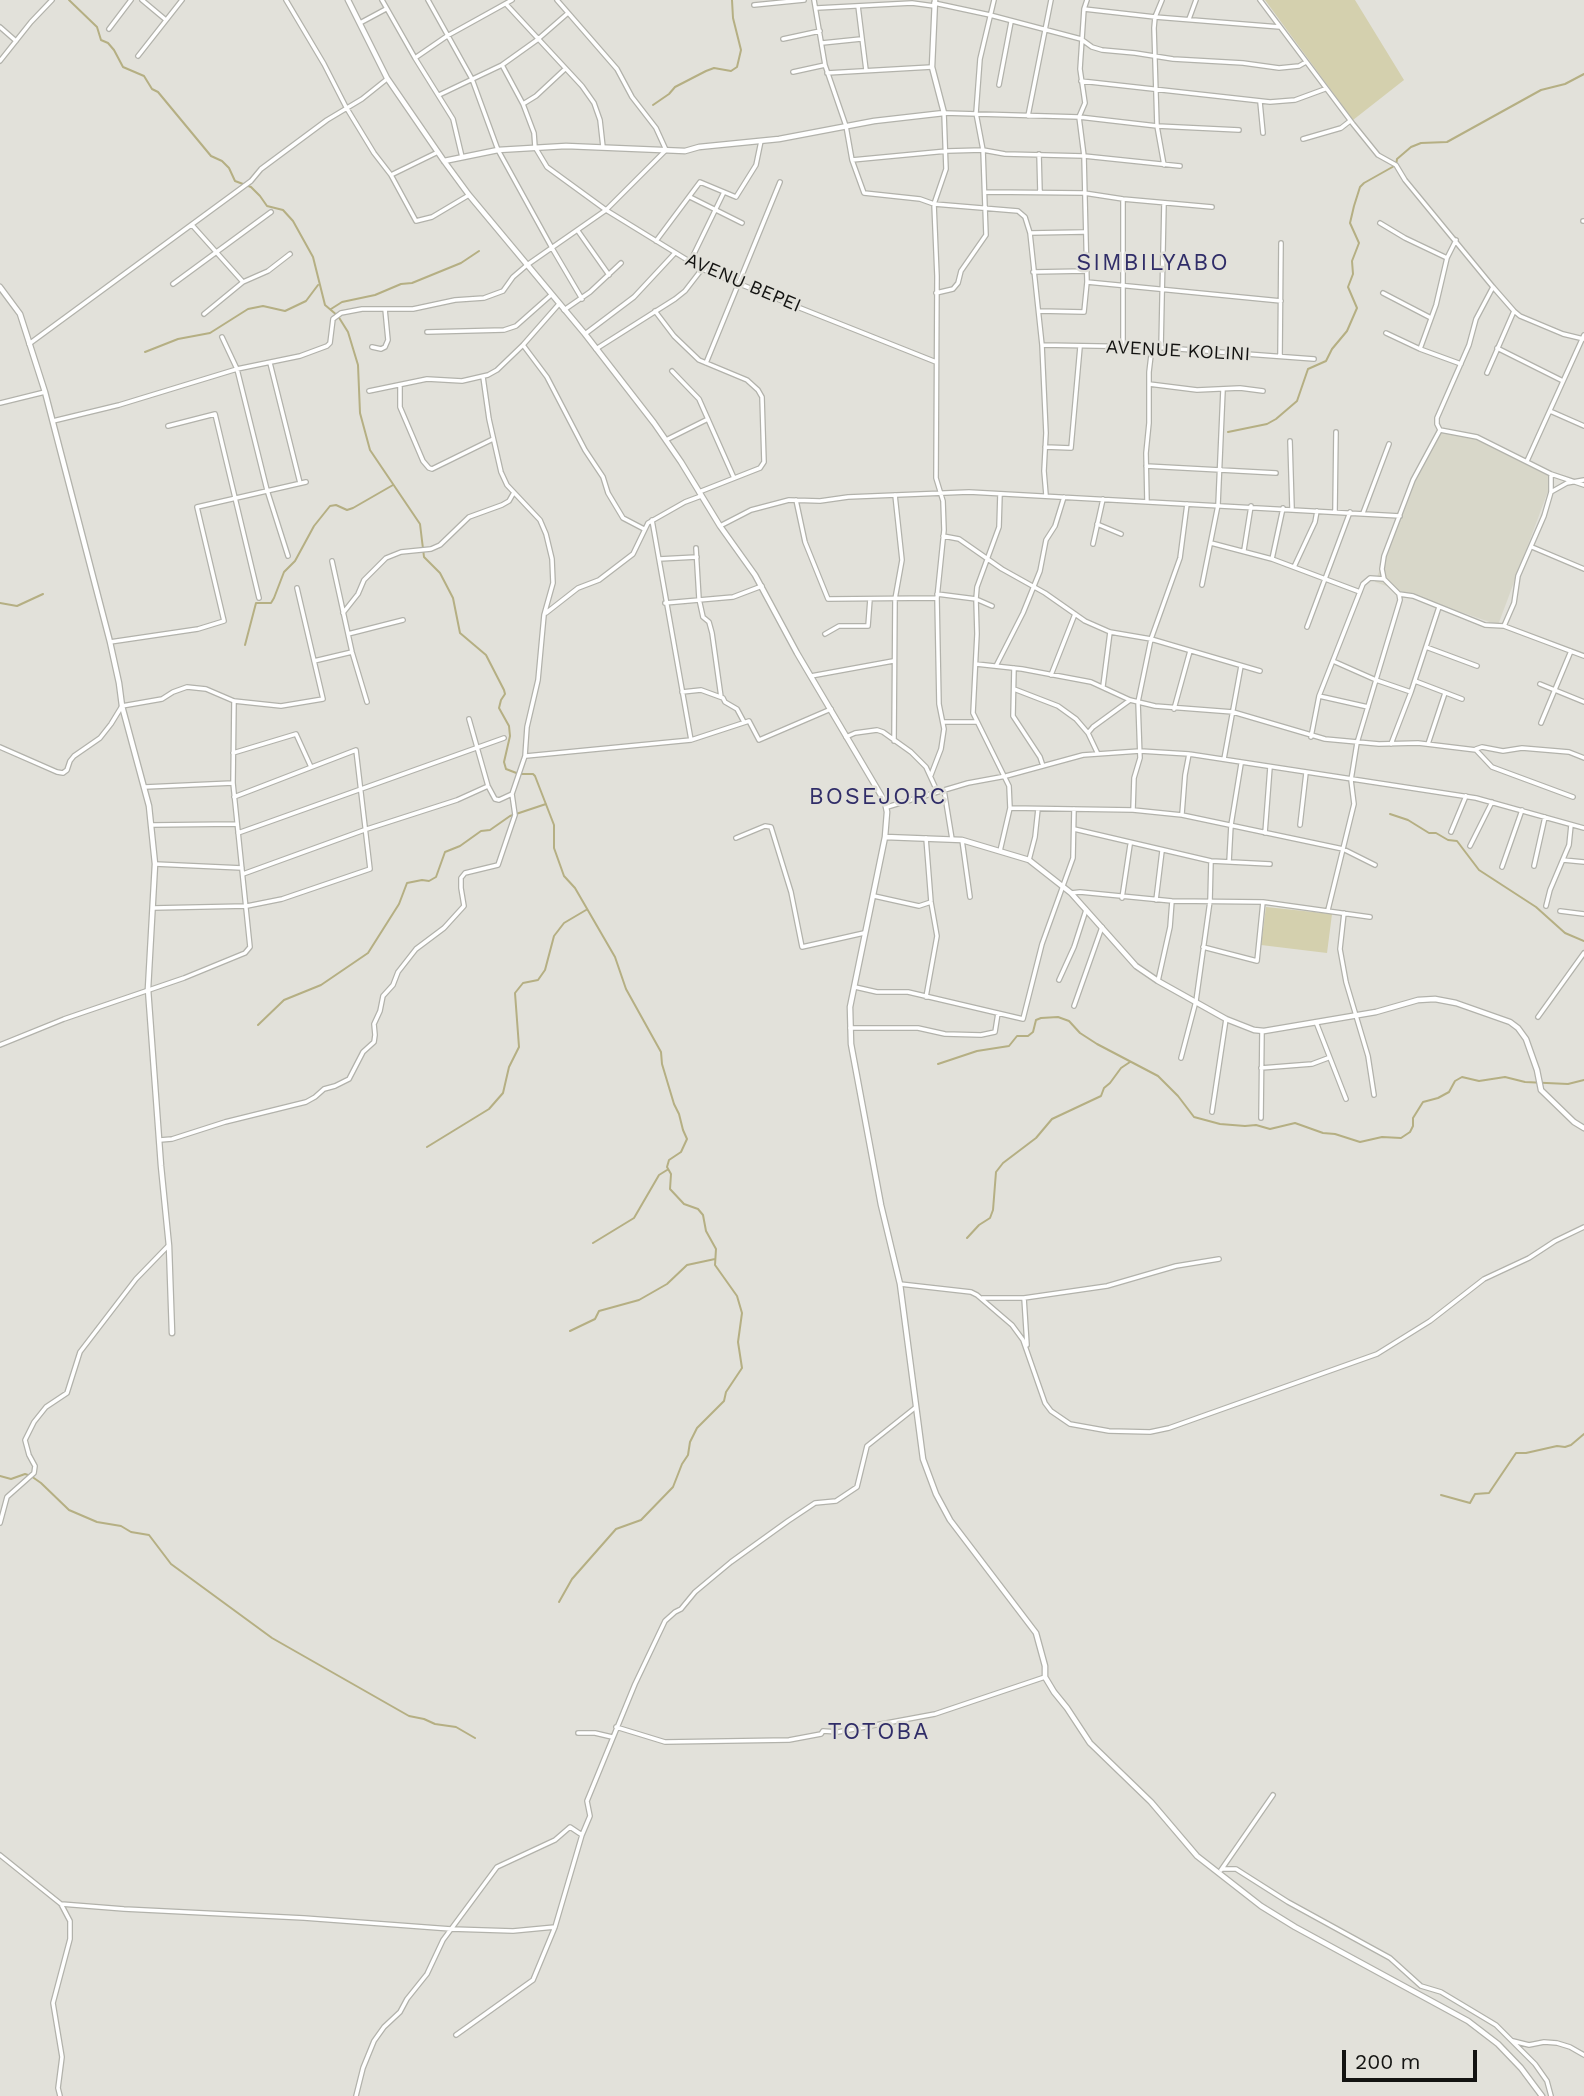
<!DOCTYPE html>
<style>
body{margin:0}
#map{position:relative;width:1584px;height:2096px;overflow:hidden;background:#e2e1da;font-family:"Work Sans",sans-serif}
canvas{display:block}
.scale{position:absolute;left:1342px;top:2050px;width:135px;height:32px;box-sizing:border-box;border:4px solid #131311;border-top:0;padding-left:9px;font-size:21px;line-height:24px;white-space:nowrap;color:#131311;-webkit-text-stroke:5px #e2e1da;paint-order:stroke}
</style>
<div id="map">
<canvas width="1584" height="2096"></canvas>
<div class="scale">200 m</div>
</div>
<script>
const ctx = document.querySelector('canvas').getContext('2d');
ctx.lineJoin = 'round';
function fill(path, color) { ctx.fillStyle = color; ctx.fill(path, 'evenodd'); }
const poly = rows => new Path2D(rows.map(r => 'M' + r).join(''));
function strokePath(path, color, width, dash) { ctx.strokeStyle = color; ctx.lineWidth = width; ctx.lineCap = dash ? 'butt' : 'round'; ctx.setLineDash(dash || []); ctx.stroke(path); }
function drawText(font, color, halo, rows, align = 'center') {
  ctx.font = font + ' "Work Sans",sans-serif'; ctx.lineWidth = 5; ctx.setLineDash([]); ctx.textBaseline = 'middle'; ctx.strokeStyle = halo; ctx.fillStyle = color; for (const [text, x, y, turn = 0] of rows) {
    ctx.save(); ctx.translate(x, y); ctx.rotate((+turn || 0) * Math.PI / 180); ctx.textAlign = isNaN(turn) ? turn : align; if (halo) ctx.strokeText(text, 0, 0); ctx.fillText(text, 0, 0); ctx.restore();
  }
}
fill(poly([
 [1441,431,1474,438,1553,478,1498,625,1375,582,1414,482]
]), '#d8d7c9');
fill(poly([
 [1265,0,1355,0,1404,80,1353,120],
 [1266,907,1332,914,1327,953,1261,945]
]), '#d4d0ae');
strokePath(poly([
 [69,0,97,27,101,40,108,43,114,50,123,67,144,76,152,89,158,92,211,156,222,161,229,168,235,181,251,187,260,196,267,206,283,210,293,221,313,257,325,305,338,316,348,332,358,365,360,413,370,450,420,524,424,557,440,573,453,598,460,633,486,655,504,690,505,694,501,700,499,708,509,726,510,736,504,762,506,769,519,774,533,774,535,776,554,825,554,848,564,876,575,888,615,957,626,989,661,1052,662,1064,674,1104,679,1114,683,1130,687,1139,681,1152,669,1160,667,1167,671,1174,670,1189,684,1204,698,1209,703,1215,706,1231,716,1249,715,1265,737,1296,742,1313,738,1342,742,1368,726,1392,724,1401,697,1428,690,1442,688,1455,682,1464,673,1487,641,1520,616,1529,572,1579,559,1602],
 [653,105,669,94,675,87,706,71,714,68,731,71,737,67,741,50,733,18,732,0],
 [331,309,342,302,375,295,401,284,412,283,461,263,479,251],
 [145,352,178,339,210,333,248,309,263,306,285,311,306,301,318,285],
 [1228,432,1267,424,1276,419,1297,401,1308,369,1326,361,1332,349,1347,331,1357,308,1348,287,1353,274,1352,261,1359,243,1350,223,1354,206,1360,187,1364,183,1396,165,1397,159,1411,147,1421,143,1447,142,1541,90,1565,84,1584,74],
 [0,603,17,606,43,594],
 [245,645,256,603,271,603,274,598,284,572,295,561,314,526,330,506,336,505,347,510,353,508,393,485],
 [1390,814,1408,820,1429,833,1436,833,1448,840,1457,841,1479,870,1536,907,1565,933,1584,941],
 [258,1025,284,1000,321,985,368,953,399,904,407,883,422,880,429,881,436,877,445,852,460,846,481,831,490,830,510,816,546,804],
 [938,1064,977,1051,1009,1046,1017,1036,1028,1036,1033,1032,1036,1020,1041,1018,1058,1017,1069,1021,1080,1033,1097,1044,1158,1076,1178,1096,1194,1117,1220,1124,1245,1126,1256,1125,1270,1129,1295,1123,1323,1133,1335,1134,1360,1142,1382,1137,1401,1138,1410,1132,1413,1126,1413,1118,1423,1102,1438,1098,1449,1092,1455,1081,1462,1077,1479,1081,1505,1077,1525,1082,1568,1084,1584,1080],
 [427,1147,489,1109,503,1093,509,1067,519,1047,515,993,523,983,538,980,545,970,554,936,564,923,586,910],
 [967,1238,979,1225,990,1218,993,1210,996,1172,1003,1163,1036,1138,1052,1119,1101,1096,1104,1088,1110,1083,1121,1068,1130,1062],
 [593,1243,634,1218,659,1175,667,1170],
 [570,1331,595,1319,599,1311,639,1300,667,1284,687,1265,715,1259],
 [0,1476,11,1479,25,1474,31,1476,41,1483,69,1510,97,1522,121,1526,131,1532,149,1535,171,1564,272,1638,409,1716,424,1719,435,1724,456,1727,475,1738],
 [1441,1495,1470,1503,1475,1494,1489,1493,1516,1453,1526,1453,1557,1446,1565,1447,1571,1445,1584,1434]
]), '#b5af83', 2);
const minor = poly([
 [142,0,166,20],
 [286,0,324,64,346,107,374,153,391,175,416,221,432,217,469,195],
 [382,0,415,58,453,119,462,157],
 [428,0,472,79,498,150,552,248,582,299],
 [814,0,825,65,846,126,852,160,864,193,920,199,934,204,1018,211,1025,217,1030,233,1042,345,1046,433,1044,471,1046,495],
 [1162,0,1155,17,1154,28,1157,126,1164,165],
 [1260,0,1353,124,1378,155,1396,165,1405,180,1493,287,1514,311,1520,316,1563,334,1584,339],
 [934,3,990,15,1081,39,1092,47,1102,50,1135,53,1173,59,1243,63,1279,68,1299,66,1306,62],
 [506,4,582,86,594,103,600,120,603,147],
 [754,5,804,0],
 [858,6,866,70],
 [817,8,912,3,934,6],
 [1084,9,1155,17,1280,27],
 [1189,19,1196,0],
 [360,23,386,9],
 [0,27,16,41],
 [109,29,131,0],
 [783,39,820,31],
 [822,43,861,39],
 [138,56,182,0],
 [415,58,447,36,512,0],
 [0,61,31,22,52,0],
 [502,65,523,104,534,133,535,147,547,167,606,210,702,269,936,362],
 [793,72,825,65],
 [827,73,932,67],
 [1081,81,1270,102,1295,100,1325,89],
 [999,85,1011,22],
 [439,95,502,65,537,40,568,13],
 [1260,102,1263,133],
 [523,104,536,96,565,69],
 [1028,116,1051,0],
 [1303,139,1341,128,1350,121],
 [1039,154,1040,192],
 [852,160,947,151,983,150,1005,154,1084,156,1180,166],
 [391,175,438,152],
 [986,192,1084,193,1123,199,1212,207],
 [690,197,742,223],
 [1123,199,1123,347],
 [1583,221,1584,221],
 [1380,223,1405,238,1447,258],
 [192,225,243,282],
 [578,231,609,275],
 [1030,233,1084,232],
 [656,241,700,182,736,197,756,165,761,141],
 [690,262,724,192],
 [1033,272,1086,271],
 [1087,282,1281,301],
 [173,284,271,212],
 [936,293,953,289,958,283,961,271,986,235,983,150,976,113,980,59,994,0],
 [1383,293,1431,318],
 [564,310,590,292,621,263],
 [655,311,674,336,699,360,747,380,758,390,762,397,764,462,760,468,699,492],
 [1039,311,1084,312,1087,282,1084,156,1079,117,1085,103,1080,69,1084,9,1087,0],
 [204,314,243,282,268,271,290,254],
 [427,332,504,330,516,326,551,295],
 [1386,333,1420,349,1461,364],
 [585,334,634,297,674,254],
 [222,337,237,369,267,490,288,556],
 [29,344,251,181,261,169,327,120,362,99,387,79],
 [523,345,547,377,585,450,603,477,608,493,623,518,644,529],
 [1042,345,1152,347,1314,359],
 [372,347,381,349,385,347,388,340,385,309],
 [1161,348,1164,203],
 [1497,348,1563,381],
 [596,349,675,299,685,291,702,269],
 [1420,349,1436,305,1447,258,1456,240],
 [1280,356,1281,243],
 [270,363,300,483],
 [706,363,780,182],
 [672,371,699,399,734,478],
 [1487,373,1514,311],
 [1149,384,1197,390,1240,388,1263,391],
 [400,386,400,407,423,461,429,468,432,469,493,439],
 [369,391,427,379,462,381,488,375,497,370,523,345,559,304],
 [0,403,45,392],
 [1550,411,1584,426],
 [53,421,119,405,237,369,300,356,327,346,330,343,333,319,341,313,362,309,413,309,455,300,484,298,503,291,513,277,527,265,606,210,666,150,656,128,632,97,617,69,557,0],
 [168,426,215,414,259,598],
 [1440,430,1477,437,1551,474,1584,485],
 [666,440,708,419],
 [1290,441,1292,508],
 [1045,447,1071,448,1080,347],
 [1527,461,1584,335],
 [1146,466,1276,473],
 [1551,492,1567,483,1584,480],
 [796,500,805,542,828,599,937,598],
 [1147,502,1146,453,1149,423,1149,372,1152,347],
 [1335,511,1336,432],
 [1363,513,1389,444],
 [652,520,691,740],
 [1097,524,1121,534],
 [720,526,751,510,789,500,820,501,848,497,969,492,1400,516],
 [943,536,959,539,1002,569,1045,593,1085,621,1110,632,1151,639,1260,671],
 [1211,543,1272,559,1360,592],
 [1093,544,1103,499],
 [1532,547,1584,569],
 [696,548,699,599,703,617,709,622,712,633,721,697],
 [1244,550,1251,506],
 [659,559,697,557],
 [1272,559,1283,508],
 [332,561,352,652,367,702],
 [1294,567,1315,522,1317,511],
 [1202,585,1218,505,1223,390],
 [937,594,976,599,992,606],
 [1399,594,1413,596,1485,625,1504,626,1584,656],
 [665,603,733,597,762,586],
 [343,613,358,594,364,580,386,558,401,552,431,549,440,545,469,517,502,505,509,501,513,494],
 [546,613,578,588,599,580,633,554,648,523,685,502,701,496],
 [1504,626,1514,603,1518,576,1544,516,1551,492,1551,474],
 [1307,627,1350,512],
 [348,634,403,620],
 [825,634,839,626,868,626,870,599],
 [110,642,198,629,224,621,197,507,306,482],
 [1426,647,1477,666],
 [314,661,352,652],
 [1333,661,1376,680,1411,692],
 [976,664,1022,669,1091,682,1130,700,1155,706,1233,712,1325,739,1379,744,1418,743,1476,750,1492,767,1573,797],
 [996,666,1023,613,1040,571,1046,540,1055,526,1064,497],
 [1014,668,1013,716,1040,757,1043,766],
 [1051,675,1075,614],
 [811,676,893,661],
 [1415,681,1462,699],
 [1540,684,1584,702],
 [1103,686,1110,632],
 [1014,689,1058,706,1076,719,1088,733,1097,752],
 [682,692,701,690,723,698,725,702,737,709,744,722],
 [1319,696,1368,707],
 [1174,709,1190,651],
 [469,719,488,786,495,799,499,800,512,794],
 [944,722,976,722],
 [1541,723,1571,651],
 [1088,733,1093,727,1130,700],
 [846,737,855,733,877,730,883,732,911,752,926,767,937,791],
 [1311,737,1319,696,1363,584,1370,578,1384,579],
 [894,741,895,599,902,560,895,495],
 [1391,744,1411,692,1439,607],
 [1428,744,1445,693],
 [0,747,57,772,63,773,67,770,70,761,74,756,100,738,111,724,122,706,162,699,173,692,187,687,206,689,234,701,281,706,323,699,297,588],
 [1476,749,1482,747,1503,751,1522,748,1569,752,1584,758],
 [233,753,296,734,311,767],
 [526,756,691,740,749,721,759,740,831,709],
 [1224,759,1241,666],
 [931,775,941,749,944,729,939,704,937,598,944,530,943,501,936,478,937,276,934,204,946,169,944,113,1079,117,1157,126,1239,130],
 [145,787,233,783],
 [944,790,952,839],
 [887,807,968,783,1006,776,1083,755,1140,751,1189,754,1476,798,1584,828],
 [1010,808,1133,810,1182,815,1343,849,1375,865],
 [1133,810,1134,778,1140,758,1138,702,1151,639,1180,558,1187,504],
 [1182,814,1185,775,1189,754],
 [152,825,237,824],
 [1300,825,1306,773],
 [1074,829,1211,861,1270,864],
 [1451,832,1466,796],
 [238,833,504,738],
 [1265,833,1270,767],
 [736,838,765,826,771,827,791,892,802,947,864,933],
 [962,840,970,897],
 [1470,846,1492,802],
 [1000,851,1010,808,1009,786,973,713,977,634,976,599,977,587,999,527,1000,494],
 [1029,860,1035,837,1038,809],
 [1563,860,1584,862],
 [1229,862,1231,825,1241,764],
 [155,864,242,868],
 [1534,866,1545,817],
 [1502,867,1522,810],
 [243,874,367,829,457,800,488,786],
 [1071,893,1080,892,1172,901,1263,902,1370,917],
 [874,896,919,906,931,902],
 [1122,898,1130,845],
 [1156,900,1162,851],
 [1546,906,1550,890,1569,845,1571,825],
 [153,908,247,906,282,899,370,869,356,750,234,797],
 [1328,910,1354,804,1351,780,1357,743,1400,600,1399,594,1384,579,1382,569,1384,556,1413,480,1440,430,1437,424,1437,418,1469,345,1476,319,1493,287],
 [1560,911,1584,914],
 [1344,913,1340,949,1346,982,1368,1056,1374,1095],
 [1203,947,1257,961,1263,902],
 [1059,980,1074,947,1086,910],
 [1158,981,1170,927,1172,901],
 [855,987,877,992,908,992,1023,1019,1042,944,1073,858,1074,809],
 [926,997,937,936,931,902,926,838],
 [1074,1006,1102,927],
 [1538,1017,1584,953],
 [1316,1022,1346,1099],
 [850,1028,918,1028,945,1034,981,1035,995,1032,998,1013],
 [0,1045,64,1019,184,978,245,953,250,947,233,783,234,701],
 [1181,1058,1196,1001,1210,901,1211,861],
 [1261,1068,1312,1064,1328,1058],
 [1212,1112,1226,1019],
 [1261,1118,1262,1031],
 [160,1140,172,1139,225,1122,306,1102,315,1097,324,1089,335,1086,349,1079,363,1052,374,1042,375,1035,374,1024,380,1011,383,996,393,985,398,972,416,949,444,928,464,906,461,888,461,878,465,873,498,865,515,815,512,794,525,756,527,727,538,680,544,615,553,583,552,559,546,534,540,520,507,485,501,472,489,419,483,377],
 [900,1284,971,1292,977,1295,1012,1325,1023,1340,1045,1403,1051,1411,1070,1424,1109,1431,1150,1432,1169,1428,1377,1354,1430,1321,1484,1279,1529,1258,1555,1241,1584,1227],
 [982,1298,1024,1298,1107,1286,1176,1266,1219,1259],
 [1024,1298,1027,1345],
 [0,1523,7,1497,34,1473,35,1466,29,1455,25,1440,34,1422,46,1407,67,1393,80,1352,136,1279,168,1246],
 [616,1727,665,1742,789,1740,821,1734,823,1731,838,1732,935,1714,1045,1677],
 [578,1733,595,1733,612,1737],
 [0,1855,61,1904,70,1921,70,1939,53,2003,62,2057,58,2088,60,2096],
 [1222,1869,1236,1869,1288,1902,1390,1958,1421,1986,1441,1992,1496,2025,1535,2064,1547,2081,1551,2096],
 [1221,1870,1273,1795],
 [61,1904,124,1909,304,1918,451,1929,513,1931,555,1927],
 [456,2035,533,1980,555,1927,582,1835,590,1816,587,1801,635,1684,665,1621,675,1612,681,1609,695,1592,731,1562,788,1521,815,1503,836,1501,857,1487,867,1446,916,1407],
 [1513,2041,1529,2045,1544,2042,1557,2043,1570,2047,1584,2055],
 [356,2096,363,2068,374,2041,384,2027,400,2012,407,1999,427,1974,443,1940,497,1867,555,1840,570,1827,582,1835]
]);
const tertiary = poly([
 [348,0,387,78,444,161,469,195,585,334,654,423,681,462,720,526,755,575,797,653,885,802,887,812,885,837,850,1007,851,1044,881,1205,900,1284,923,1459,936,1494,950,1520,1036,1633,1045,1666,1045,1677,1054,1692,1067,1708,1090,1743,1151,1802,1197,1856,1261,1906,1295,1927,1468,2021,1498,2044,1521,2068,1542,2096],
 [444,161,498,150,566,146,685,151,699,147,779,139,874,121,944,113,932,67,935,0],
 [0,287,20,314,45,392,110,642,119,683,122,706,149,806,155,864,148,989,161,1166,169,1246,172,1333],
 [885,837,962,840,1029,860,1071,893,1136,966,1158,981,1226,1019,1254,1030,1264,1031,1376,1012,1418,1000,1435,999,1456,1003,1510,1022,1518,1028,1526,1039,1537,1070,1541,1090,1574,1122,1584,1128]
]);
strokePath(minor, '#b2b2ab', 6);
strokePath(tertiary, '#b2b2ab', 7);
strokePath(minor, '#fff', 3.5);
strokePath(tertiary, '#fff', 4.5);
drawText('19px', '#131311', '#e2e1da', [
 ["AVENU BEPEI",743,283,23],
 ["AVENUE KOLINI",1178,351,3]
]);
ctx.letterSpacing = '2px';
drawText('23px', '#302d68', '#e2e1da', [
 ["SIMBILYABO",1153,263],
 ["BOSEJORC",878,797],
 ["TOTOBA",879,1732]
]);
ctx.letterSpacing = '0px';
</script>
